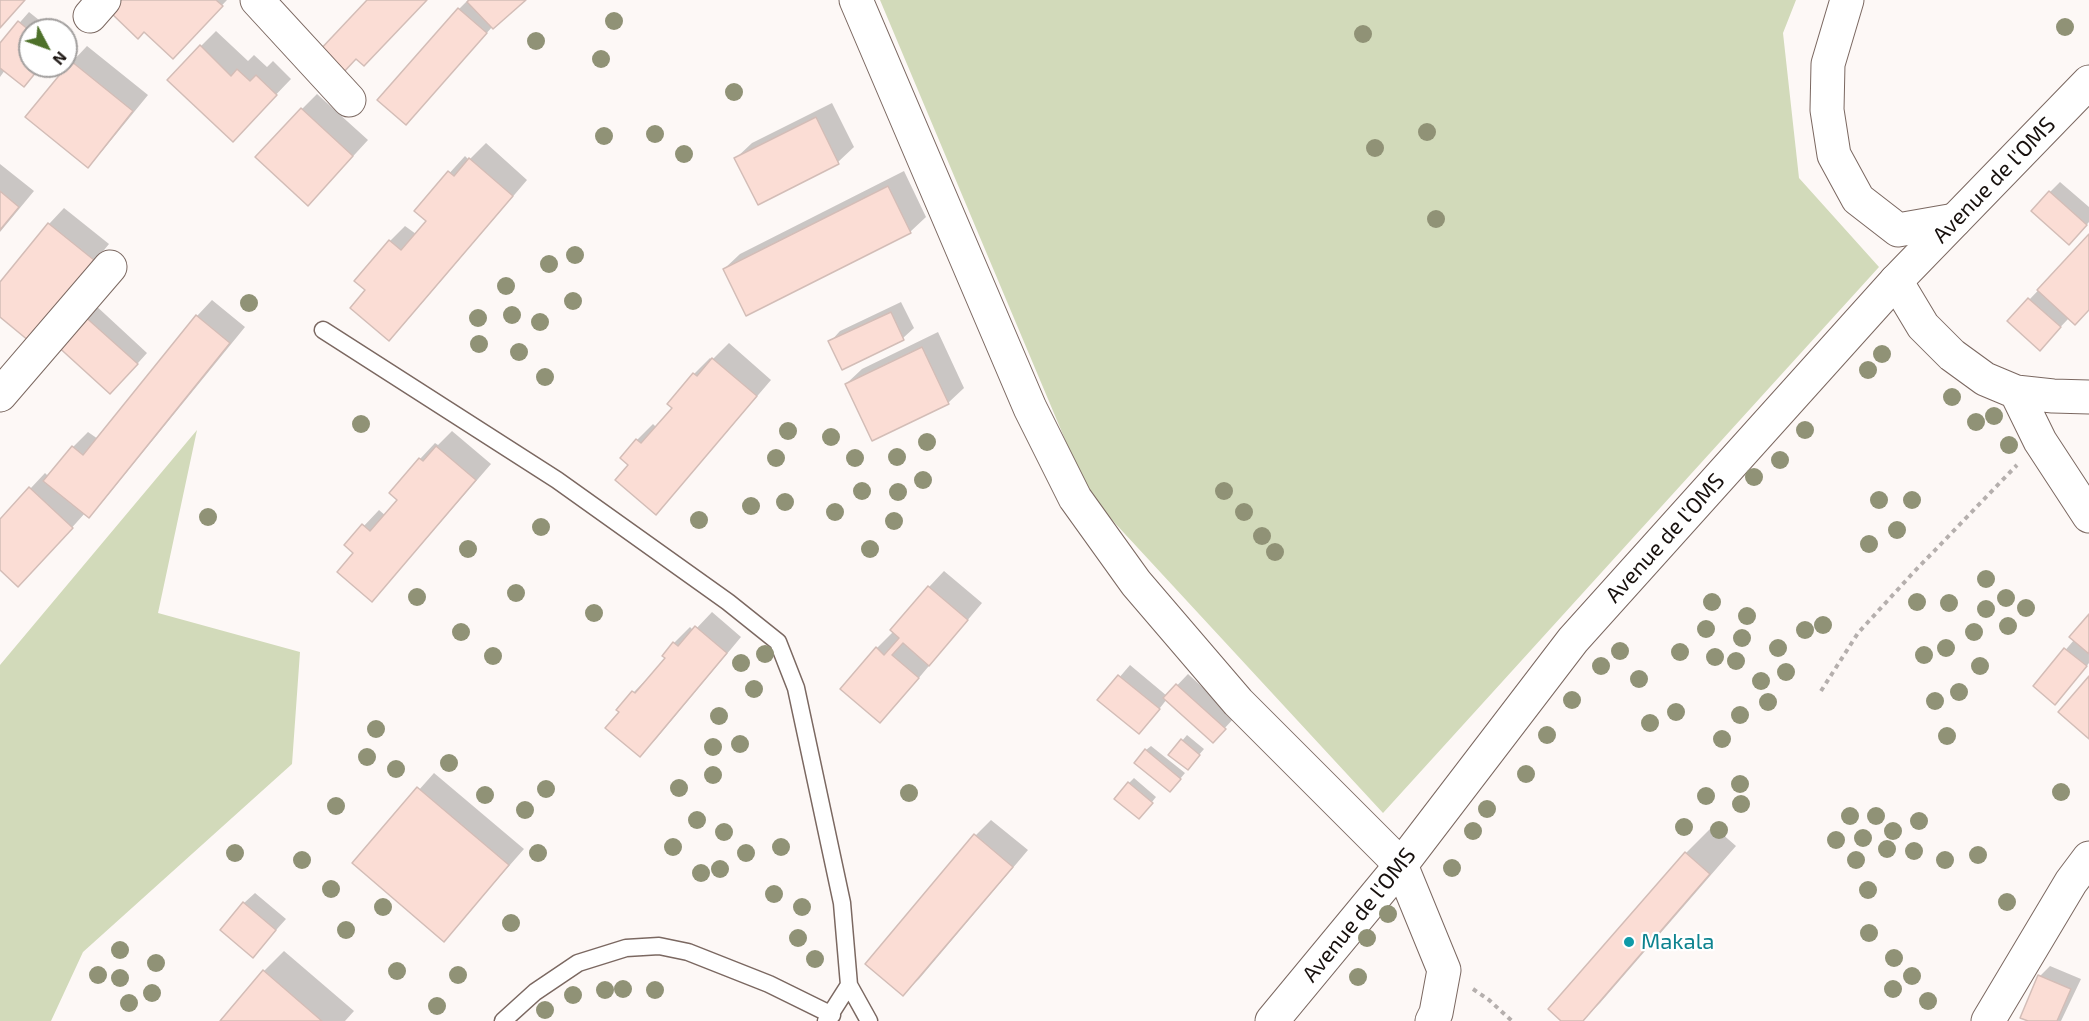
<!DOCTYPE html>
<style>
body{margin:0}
#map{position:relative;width:2089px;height:1021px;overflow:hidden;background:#fdf8f6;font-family:"Exo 2",sans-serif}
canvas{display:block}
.north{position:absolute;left:18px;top:18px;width:60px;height:60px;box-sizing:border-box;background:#fff;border:2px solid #a29f9e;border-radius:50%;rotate:131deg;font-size:16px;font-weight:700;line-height:24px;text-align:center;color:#17100d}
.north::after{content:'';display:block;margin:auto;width:21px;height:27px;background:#4e712a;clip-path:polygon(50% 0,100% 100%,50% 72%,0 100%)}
</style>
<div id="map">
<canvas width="2089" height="1021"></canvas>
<div class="north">N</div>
</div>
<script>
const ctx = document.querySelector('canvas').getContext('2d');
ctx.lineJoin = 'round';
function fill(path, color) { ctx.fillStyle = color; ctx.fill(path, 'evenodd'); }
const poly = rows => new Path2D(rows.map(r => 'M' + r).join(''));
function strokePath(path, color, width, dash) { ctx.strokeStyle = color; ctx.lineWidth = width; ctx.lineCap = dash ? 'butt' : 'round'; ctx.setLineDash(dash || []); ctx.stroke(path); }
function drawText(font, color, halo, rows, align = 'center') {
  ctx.font = font + ' "Exo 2",sans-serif'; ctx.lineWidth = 4.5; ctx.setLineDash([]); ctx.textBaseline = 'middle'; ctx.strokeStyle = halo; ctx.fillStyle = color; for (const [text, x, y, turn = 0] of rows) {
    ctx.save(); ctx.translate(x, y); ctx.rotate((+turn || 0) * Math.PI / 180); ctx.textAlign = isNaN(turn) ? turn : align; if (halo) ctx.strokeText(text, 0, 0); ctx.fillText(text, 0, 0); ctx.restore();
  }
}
fill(poly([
 [880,0,1796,0,1783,33,1799,178,1879,267,1383,813,1088,494],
 [197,430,158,613,300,652,292,764,83,952,51,1021,0,1021,0,665]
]), '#d2daba');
fill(poly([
 [123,0,227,0,188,41,144,30],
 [468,0,524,0,493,26,406,123,459,9],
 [29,12,49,28,57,20,70,31,66,35,66,30,30,30,30,66,41,66,24,85,5,70,0,77,0,45],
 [216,31,248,61,254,55,267,67,273,61,291,79,248,124,201,46],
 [87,46,148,95,103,150,87,166,72,62],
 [317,94,368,140,323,189,302,109],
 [832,103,854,147,838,162,758,203,736,158,752,143],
 [486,143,527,180,404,324,388,339,367,290,390,241,405,226,416,234,428,220,416,210,465,156,469,160],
 [0,164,34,191,0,232],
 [904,171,926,217,910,232,724,269,740,254],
 [2060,182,2089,207,2089,222,2080,232,2050,192],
 [64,208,109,244,44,323,0,315,0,284,49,224],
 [2089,237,2089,309,2069,318,2050,338,2009,321],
 [212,300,245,327,104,500,89,516,85,513,34,570,0,568,0,521,45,473,49,477,73,447,88,432,98,439,197,316],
 [901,302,914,328,903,338,843,368,830,342,840,331],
 [93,303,147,353,121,382,56,342],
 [938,332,964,388,948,403,846,384,862,369],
 [729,343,771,380,671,497,656,513,637,440,653,424,657,428,674,408,669,404,694,374,710,358,712,360],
 [452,431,491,464,387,584,372,600,355,553,346,545,379,510,386,516,399,499,420,459,435,443,438,445],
 [944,571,982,603,896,705,880,721,877,648,894,631,929,587],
 [712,612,741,637,656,739,640,755,634,692,667,658,664,656,674,643,690,627,694,631],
 [2089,616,2089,663,2065,692,2035,686,2074,640],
 [1130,665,1167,696,1188,674,1235,717,1223,730,1167,699,1149,722,1100,700],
 [1187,735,1204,749,1192,763,1171,754],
 [1151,746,1185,773,1175,785,1146,750],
 [434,773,524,849,444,940,354,863],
 [1134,778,1156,797,1144,812,1129,783],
 [991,820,1028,850,919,979,903,994,867,964,976,835],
 [1713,826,1736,846,1600,1003,1582,1021,1563,1021,1686,853],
 [255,893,286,919,253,956,244,903],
 [284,951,354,1011,345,1021,221,1021,264,971],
 [2050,966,2081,979,2061,1021,2032,1021,2040,976]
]), '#0003');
const building = poly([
 [0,0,25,0,0,28,0,0],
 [121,0,216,0,223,6,173,59,144,32,138,39,110,12,121,0],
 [367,0,427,0,364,66,356,59,341,75,317,53,367,0],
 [469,0,526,0,493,29,467,2,469,0],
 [458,8,487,33,406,125,377,100,458,8],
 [18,21,30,31,30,66,41,66,24,87,0,68,0,43,18,21],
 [200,45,231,76,237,69,250,81,256,75,277,95,233,142,167,80,200,45],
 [71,61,133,111,88,168,25,117,71,61],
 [301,108,353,156,308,206,255,157,301,108],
 [816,117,839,164,758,205,734,158,816,117],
 [469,158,513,196,389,341,350,308,365,290,354,281,389,240,401,250,426,221,414,211,448,171,454,176,469,158],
 [888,186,911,233,746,316,723,269,888,186],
 [0,191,19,207,0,230,0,191],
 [2049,191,2087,225,2069,245,2031,211,2049,191],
 [48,223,94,260,29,341,0,317,0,282,48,223],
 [2089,234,2089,310,2075,325,2037,290,2089,234],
 [2028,298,2061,327,2040,351,2007,321,2028,298],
 [891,312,904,340,842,370,828,341,891,312],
 [81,313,138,364,110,394,54,343,81,313],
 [196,315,230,343,89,518,43,481,72,446,83,455,196,315],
 [922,347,949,404,872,441,845,384,922,347],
 [712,358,757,396,656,515,615,480,628,465,620,458,636,439,641,443,672,408,667,404,693,373,697,376,712,358],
 [436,446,476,480,372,602,337,572,353,553,344,545,362,524,370,531,397,500,389,493,419,458,423,461,436,446],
 [29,487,73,528,18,587,0,570,0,519,29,487],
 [928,586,968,620,929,666,903,643,892,655,919,678,880,723,840,689,876,647,884,655,899,638,890,630,928,586],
 [2089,614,2089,654,2069,637,2089,614],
 [695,626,727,653,640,757,605,728,619,712,616,710,632,691,635,693,665,658,662,656,673,642,678,646,695,626],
 [2064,648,2087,666,2055,705,2033,686,2064,648],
 [1118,675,1160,709,1139,734,1097,700,1118,675],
 [2089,676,2089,739,2058,712,2089,676],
 [1176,684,1226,729,1213,743,1163,698,1176,684],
 [1181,739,1200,755,1188,770,1168,755,1181,739],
 [1145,749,1181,779,1170,792,1134,763,1145,749],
 [1128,782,1153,803,1139,819,1114,799,1128,782],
 [417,787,509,865,444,942,352,863,417,787],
 [974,834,1013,867,903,996,865,964,974,834],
 [1685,852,1710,874,1583,1021,1561,1021,1548,1009,1685,852],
 [243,902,276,930,253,958,220,930,243,902],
 [263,970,322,1021,220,1021,263,970],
 [2038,975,2071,989,2057,1021,2028,1021,2020,1018,2038,975]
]);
fill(building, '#fbddd5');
strokePath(building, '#d3bdb7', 1.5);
const lane = poly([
 [323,330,557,480,728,602,778,642,796,688,842,903,849,985,869,1021],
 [503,1021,535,992,578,963,626,948,659,946,688,952,769,984,832,1015],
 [826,1021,849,985]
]);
const street = poly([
 [257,0,349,100],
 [856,0,1030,408,1075,498,1136,583,1238,702,1401,865,1444,970,1436,1013,1432,1021],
 [1847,0,1828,64,1827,110,1834,155,1858,199,1898,230,1955,220],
 [90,16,104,0],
 [1896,281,1923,326,1952,355,1985,379,2016,392,2053,396,2089,397],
 [2016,392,2040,441,2089,516],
 [0,395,110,267],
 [1988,1021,2071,882,2089,858]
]);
const secondary = poly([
 [1272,1021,1401,865,1573,640,1896,281,2089,82]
]);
strokePath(lane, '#7b6861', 19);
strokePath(street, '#7b6861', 35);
strokePath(secondary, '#7b6861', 35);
strokePath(poly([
 [1821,691,1858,633,1912,574,2017,465],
 [1473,989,1489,1000,1512,1021]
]), '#b5afad', 4, [4.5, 4.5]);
strokePath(lane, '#fff', 16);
strokePath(street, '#fff', 33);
strokePath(secondary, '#fff', 33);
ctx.fillStyle = '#909276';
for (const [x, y] of [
 [614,21],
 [2065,27],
 [1363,34],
 [536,41],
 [601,59],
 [734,92],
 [1427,132],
 [655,134],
 [604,136],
 [1375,148],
 [684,154],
 [1436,219],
 [575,255],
 [549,264],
 [506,286],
 [573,301],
 [249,303],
 [512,315],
 [478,318],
 [540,322],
 [479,344],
 [519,352],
 [1882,354],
 [1868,370],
 [545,377],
 [1952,397],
 [1994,416],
 [1976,422],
 [361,424],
 [1805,430],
 [788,431],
 [831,437],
 [927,442],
 [2009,445],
 [897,457],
 [776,458],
 [855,458],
 [1780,460],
 [1754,477],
 [923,480],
 [862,491],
 [1224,491],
 [898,492],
 [1879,500],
 [1912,500],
 [785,502],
 [751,506],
 [835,512],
 [1244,512],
 [208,517],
 [699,520],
 [894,521],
 [541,527],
 [1897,530],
 [1262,536],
 [1869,544],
 [468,549],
 [870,549],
 [1275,552],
 [1986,579],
 [516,593],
 [417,597],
 [2006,598],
 [1712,602],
 [1917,602],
 [1949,603],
 [2026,608],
 [1986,609],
 [594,613],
 [1747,616],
 [1823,625],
 [2008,626],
 [1706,629],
 [1805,630],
 [461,632],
 [1974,632],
 [1742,638],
 [1778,648],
 [1946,648],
 [1620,651],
 [1680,652],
 [765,654],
 [1924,655],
 [493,656],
 [1715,657],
 [1736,661],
 [741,663],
 [1601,666],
 [1980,666],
 [1786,672],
 [1639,679],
 [1761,681],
 [754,689],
 [1959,692],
 [1572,700],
 [1935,701],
 [1768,702],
 [1676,712],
 [1740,715],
 [719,716],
 [1650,723],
 [376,729],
 [1547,735],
 [1947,736],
 [1722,739],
 [740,744],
 [713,747],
 [367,757],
 [449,763],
 [396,769],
 [1526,774],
 [713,775],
 [1740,784],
 [679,788],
 [546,789],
 [2061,792],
 [909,793],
 [485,795],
 [1706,796],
 [1741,804],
 [336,806],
 [1487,809],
 [525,810],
 [1850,816],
 [1876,816],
 [697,820],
 [1919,821],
 [1684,827],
 [1719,830],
 [1473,831],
 [1893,831],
 [724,832],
 [1863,838],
 [1836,840],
 [673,847],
 [781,847],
 [1887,849],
 [1914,851],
 [235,853],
 [538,853],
 [746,853],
 [1978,855],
 [302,860],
 [1856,860],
 [1945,860],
 [1452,868],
 [720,869],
 [701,873],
 [331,889],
 [1868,890],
 [774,894],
 [2007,902],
 [383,907],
 [802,907],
 [1388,914],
 [511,923],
 [346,930],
 [1869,933],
 [798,938],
 [1367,938],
 [120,950],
 [1894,958],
 [815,959],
 [156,963],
 [397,971],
 [98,975],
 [458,975],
 [1912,976],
 [1358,977],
 [120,978],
 [623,989],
 [1893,989],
 [605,990],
 [655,990],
 [152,993],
 [573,995],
 [1928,1001],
 [129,1003],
 [437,1006],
 [545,1010]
]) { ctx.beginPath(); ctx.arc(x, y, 9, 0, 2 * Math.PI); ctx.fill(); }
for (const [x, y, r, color] of [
 [1629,942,6,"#0f9aa8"]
]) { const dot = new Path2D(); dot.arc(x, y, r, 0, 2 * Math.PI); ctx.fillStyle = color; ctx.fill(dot); strokePath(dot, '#fff', 2); }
drawText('22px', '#17100d', '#fff', [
 ["Avenue de l'OMS",1994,180,-46],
 ["Avenue de l'OMS",1665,538,-48],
 ["Avenue de l'OMS",1359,915,-51]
]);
drawText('22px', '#0d838f', '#fff', [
 ["Makala",1641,942]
], 'left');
</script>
